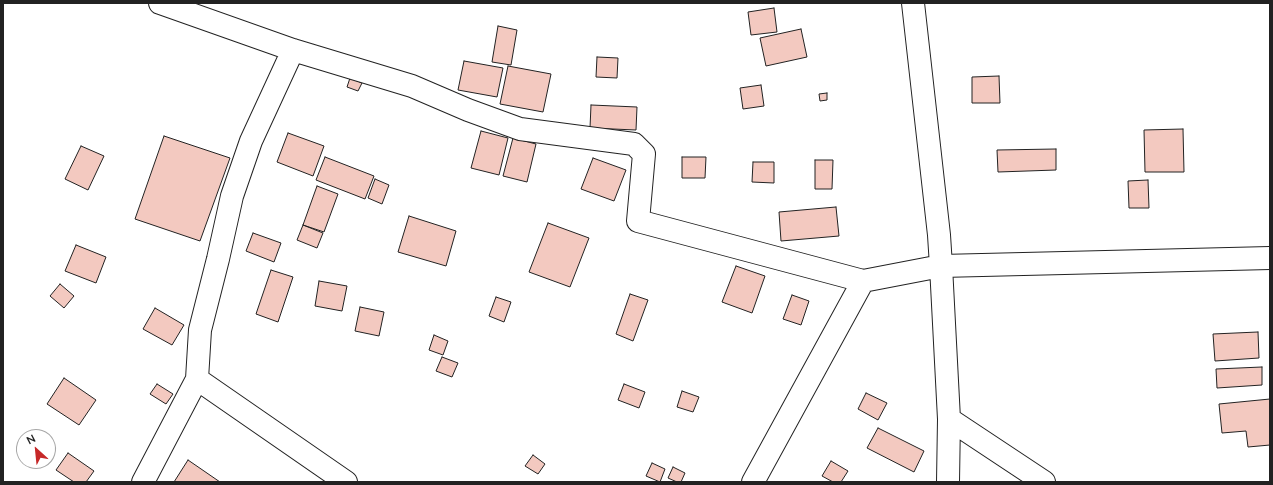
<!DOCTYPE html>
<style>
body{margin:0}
#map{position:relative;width:1273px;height:485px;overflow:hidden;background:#fff;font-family:Mulish,sans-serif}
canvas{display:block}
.frame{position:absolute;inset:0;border:4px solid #222;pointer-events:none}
.north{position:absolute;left:16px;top:429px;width:40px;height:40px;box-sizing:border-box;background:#fff;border:1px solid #a7a7a7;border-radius:50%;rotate:333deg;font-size:11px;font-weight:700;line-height:16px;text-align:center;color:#222}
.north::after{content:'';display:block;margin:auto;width:14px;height:18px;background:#c62828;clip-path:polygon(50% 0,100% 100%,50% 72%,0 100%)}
</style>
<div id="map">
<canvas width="1273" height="485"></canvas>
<div class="frame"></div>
<div class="north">N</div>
</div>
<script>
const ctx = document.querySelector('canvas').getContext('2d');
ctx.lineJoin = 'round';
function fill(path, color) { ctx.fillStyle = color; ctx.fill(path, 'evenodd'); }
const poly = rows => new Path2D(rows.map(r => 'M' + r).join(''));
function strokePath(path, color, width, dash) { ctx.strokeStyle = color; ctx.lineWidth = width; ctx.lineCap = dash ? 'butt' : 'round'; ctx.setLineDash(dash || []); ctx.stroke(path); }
const building = poly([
 [774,8,777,32,751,35,748,12,774,8],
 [498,26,517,30,511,65,492,62,498,26],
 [801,29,807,57,766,66,760,38,801,29],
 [597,57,618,58,617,78,596,77,597,57],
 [464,61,503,68,497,97,458,90,464,61],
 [508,66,551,74,543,112,500,104,508,66],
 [999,76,1000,103,972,103,972,77,999,76],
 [350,78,362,83,358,91,347,87,350,78],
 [761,85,764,106,743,109,740,88,761,85],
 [827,93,827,100,820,101,819,94,827,93],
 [591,105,637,107,636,130,590,128,591,105],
 [1183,129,1184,172,1145,172,1144,130,1183,129],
 [481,131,508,138,499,175,471,168,481,131],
 [288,133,324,146,313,176,277,162,288,133],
 [164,136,230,158,200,241,135,219,164,136],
 [513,138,536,144,527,182,503,176,513,138],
 [81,146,104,156,88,190,65,179,81,146],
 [1056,149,1056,170,998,172,997,150,1056,149],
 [325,157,374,176,365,199,316,180,325,157],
 [682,157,706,157,705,178,682,178,682,157],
 [593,158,626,170,614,201,581,189,593,158],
 [815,160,833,160,832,189,815,189,815,160],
 [753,162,774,162,774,183,752,182,753,162],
 [375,179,389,185,382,204,368,198,375,179],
 [1148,180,1149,208,1129,208,1128,181,1148,180],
 [317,186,338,194,324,232,303,225,317,186],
 [836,207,839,236,781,241,779,212,836,207],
 [409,216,456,231,446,266,398,252,409,216],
 [548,223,589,238,570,287,529,272,548,223],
 [303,225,323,233,317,248,297,240,303,225],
 [253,233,281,243,274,262,246,251,253,233],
 [76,245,106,257,96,283,65,271,76,245],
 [736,266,765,276,752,313,722,302,736,266],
 [271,270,293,277,278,322,256,314,271,270],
 [319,281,347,286,342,311,315,306,319,281],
 [60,284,74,296,64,308,50,296,60,284],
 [630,294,648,300,633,341,616,334,630,294],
 [792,295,809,301,801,325,783,319,792,295],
 [496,297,511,302,504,322,489,316,496,297],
 [360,307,384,312,379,336,355,331,360,307],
 [155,308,184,325,172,345,143,329,155,308],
 [1258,332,1259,358,1215,361,1213,334,1258,332],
 [434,335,448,341,443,355,429,350,434,335],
 [442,357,458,363,452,377,436,371,442,357],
 [1262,367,1262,385,1217,388,1216,369,1262,367],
 [64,378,96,400,79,425,47,404,64,378],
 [157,384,173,394,166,404,150,394,157,384],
 [624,384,645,392,639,408,618,400,624,384],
 [682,391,699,397,693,412,677,407,682,391],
 [866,393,887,403,878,420,858,409,866,393],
 [1270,399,1270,445,1248,447,1246,431,1222,433,1219,404,1270,399],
 [878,428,924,451,914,472,867,448,878,428],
 [68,453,94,471,86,482,74,482,56,470,68,453],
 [533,455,545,464,538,474,525,466,533,455],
 [188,460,220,482,174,482,188,460],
 [831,461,848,471,841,482,833,482,822,476,831,461],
 [652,463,665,469,660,482,646,476,652,463],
 [673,467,685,473,681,482,677,482,668,478,673,467]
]);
fill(building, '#f3c9c0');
strokePath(building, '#222', 1);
const minor = poly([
 [160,3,293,50,412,86,468,110,520,129,634,144,644,154,638,221,863,281,941,266,1270,258],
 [913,3,939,235,941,266,949,419,948,482],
 [197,379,346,482],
 [949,419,1044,482],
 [143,482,197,379,200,330,218,259,232,196,251,141,293,50],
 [753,482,863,281]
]);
strokePath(minor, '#222', 24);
strokePath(minor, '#fff', 22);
</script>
